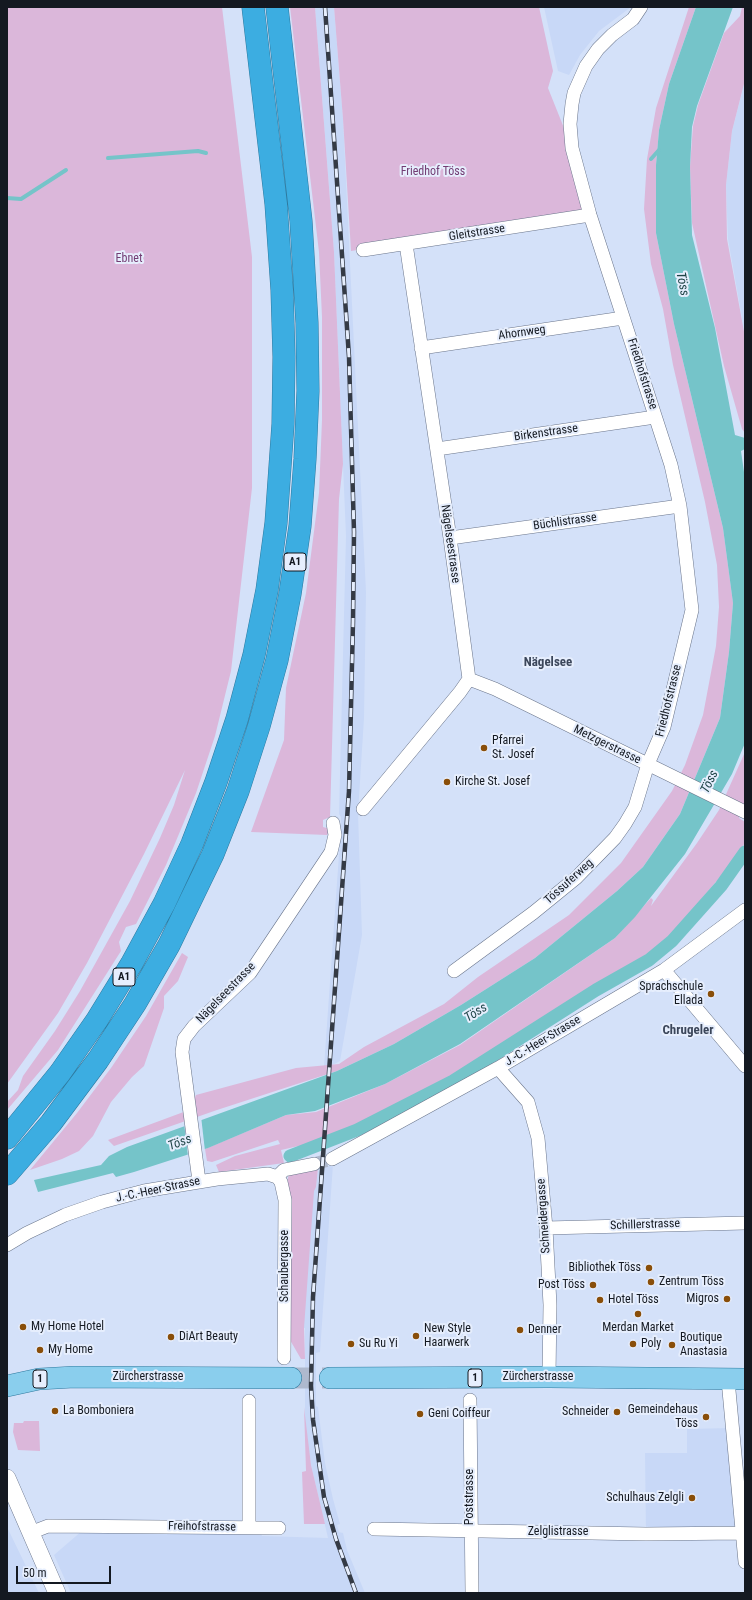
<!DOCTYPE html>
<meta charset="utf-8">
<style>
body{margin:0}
#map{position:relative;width:752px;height:1600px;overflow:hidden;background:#d4e1f9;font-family:"Roboto Condensed",sans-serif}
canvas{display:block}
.frame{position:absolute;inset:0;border:8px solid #141921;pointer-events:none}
.scale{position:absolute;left:16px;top:1566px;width:95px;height:18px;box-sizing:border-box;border:2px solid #141921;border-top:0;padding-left:5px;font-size:12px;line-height:14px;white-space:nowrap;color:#141921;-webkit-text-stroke:3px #e6eefd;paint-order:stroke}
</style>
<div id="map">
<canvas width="752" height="1600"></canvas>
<div class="frame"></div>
<div class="scale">50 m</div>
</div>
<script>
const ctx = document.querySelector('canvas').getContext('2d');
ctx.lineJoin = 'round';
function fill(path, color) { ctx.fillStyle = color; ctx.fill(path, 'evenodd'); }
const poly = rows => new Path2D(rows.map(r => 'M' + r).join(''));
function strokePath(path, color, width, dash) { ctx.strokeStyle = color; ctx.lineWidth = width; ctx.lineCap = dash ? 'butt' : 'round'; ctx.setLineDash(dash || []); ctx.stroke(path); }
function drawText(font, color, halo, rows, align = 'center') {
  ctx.font = font + ' "Roboto Condensed",sans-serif'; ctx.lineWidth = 4; ctx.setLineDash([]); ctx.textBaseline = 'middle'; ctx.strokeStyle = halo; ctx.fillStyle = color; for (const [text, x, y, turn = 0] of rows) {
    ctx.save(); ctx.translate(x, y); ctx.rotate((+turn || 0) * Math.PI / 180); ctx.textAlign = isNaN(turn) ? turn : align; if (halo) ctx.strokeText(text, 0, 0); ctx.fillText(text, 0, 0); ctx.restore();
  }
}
fill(poly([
 [315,7,334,7,343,119,366,592,364,718,358,813,362,935,340,1061,327,1068,324,1067,341,826,341,817,339,814,346,536,334,252],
 [544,7,631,7,599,31,580,55,569,75,558,71],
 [745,81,745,335,728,239,726,185,732,131],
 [333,1164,320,1352,316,1353,316,1406,318,1407,325,1463,333,1499,340,1524,337,1525,339,1532,343,1533,347,1550,365,1593,71,1593,54,1555,83,1530,261,1533,262,1536,328,1538,311,1465,305,1427,305,1328,290,1328,306,1195,316,1187,318,1171],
 [732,1428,741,1533,646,1534,645,1453,687,1453,687,1429],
 [7,1527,39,1593,7,1593]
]), '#c8d8f7');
fill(poly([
 [7,7,222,7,252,257,252,488,231,671,215,736,196,793,166,865,136,924,126,927,119,942,121,951,58,1050,7,1110,7,1102,18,1090,23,1076,55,1031,80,991,130,901,160,838,174,805,185,770,144,854,87,963,58,1013,7,1084],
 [290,7,315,7,334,252,343,464,339,499,330,817,323,820,323,827,330,829,327,835,251,832,284,740,286,688,306,593,319,493,322,420,322,317,319,252],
 [334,7,539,7,553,71,548,88,572,148,590,215,351,251,343,119],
 [689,7,696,7,669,84,659,130,656,165,656,233,674,324,723,528,733,603,729,652,720,718,680,814,643,867,617,891,535,958,461,1005,394,1044,337,1071,217,1110,114,1146,108,1140,189,1110,196,1095,296,1068,339,1064,364,1047,444,1004,478,977,569,915,621,863,672,791,685,765,703,715,716,646,719,607,717,565,705,502,673,365,663,309,651,264,644,209,647,159,656,108],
 [742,7,745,7,745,80,732,131,726,185,727,239,745,337,745,433,742,429,724,366,692,223,690,167,693,126,698,105,724,33,740,16],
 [745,752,745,800,739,818,745,822,745,843,721,876,668,939,634,964,556,1010,451,1079,329,1139,281,1150,284,1163,219,1172,216,1165,235,1156,280,1144,278,1140,212,1162,207,1161,205,1149,286,1115,316,1112,385,1084,460,1045,615,938,651,898,653,900,651,906,697,843,719,810],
 [182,953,188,957,178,981,164,996,164,1008,144,1066,132,1077,111,1102,93,1136,79,1151,62,1159,30,1170,77,1113,111,1068,146,1016],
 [318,1168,316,1187,314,1191,304,1328,305,1359,301,1359,290,1340,287,1182,289,1174],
 [304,1407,311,1465,325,1524,304,1524,302,1472,306,1471],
 [24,1421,39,1421,40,1451,18,1450,13,1432,14,1423,23,1423]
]), '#dbb7da');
fill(poly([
 [696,7,733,7,697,106,692,127,690,167,692,235,715,328,735,435,745,438,745,449,741,451,745,479,745,743,732,774,685,854,635,917,615,938,460,1044,385,1084,315,1111,286,1115,208,1148,134,1172,116,1177,113,1173,38,1192,34,1180,101,1165,109,1156,127,1147,337,1071,394,1044,461,1005,535,958,617,891,643,867,680,814,720,718,729,652,733,603,723,528,674,324,656,233,656,165,659,130,669,84]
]), '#75c4c9');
fill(poly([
 [201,1116,205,1151,188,1156,184,1123]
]), '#d4e1f9');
strokePath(poly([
 [108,158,198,151,206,153],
 [651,159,659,150],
 [7,198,21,199,66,170]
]), '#75c4c9', 4);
strokePath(poly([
 [290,1156,357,1130,453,1081,596,990,649,960,672,941,721,886,745,852]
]), '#75c4c9', 13);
strokePath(poly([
 [314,1164,332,1159]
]), '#aeb9ce', 13, [13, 6]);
strokePath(poly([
 [291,1378,330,1378]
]), '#aeb9ce', 21, [21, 10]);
const minor = poly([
 [363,250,590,215],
 [421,348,623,318],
 [437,449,655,417],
 [450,538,680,506],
 [469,679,495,689,745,812],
 [363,809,460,692,469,679,450,538,406,244],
 [664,970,745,1066],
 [454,971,533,913,576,878,615,838,625,824,635,807,648,764,664,727,692,610,680,506,671,465,590,215,572,148,570,124,572,104,574,93,586,66,598,49,612,35,633,19,641,7],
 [498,1068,528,1102,538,1138,546,1228,550,1305,549,1377],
 [332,1159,498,1068,664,970,745,910],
 [277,1177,284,1170,314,1164],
 [199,1181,182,1052,184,1039,194,1026,250,973,331,852,335,835,333,823],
 [546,1228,745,1223],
 [7,1245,27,1233,65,1215,102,1202,144,1191,217,1179,268,1174,277,1177,281,1182,285,1200,284,1358],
 [728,1380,745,1562],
 [470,1400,472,1593],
 [249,1527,249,1401],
 [374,1529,646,1534,741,1533],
 [30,1533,48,1526,279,1528]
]);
const tertiary = poly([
 [7,1478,57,1593]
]);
const primary = poly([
 [330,1378,549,1377,745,1379],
 [7,1386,39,1379,74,1377,291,1378]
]);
const motorway = poly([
 [7,1138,60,1073,97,1020,132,963,164,904,192,844,216,782,237,719,254,655,267,590,276,523,283,424,284,357,282,290,276,204,253,7],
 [7,1174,51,1123,98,1060,135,1004,169,945,213,854,238,791,259,726,277,660,290,594,300,526,305,459,308,391,307,323,301,221,277,7]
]);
strokePath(minor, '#6a758b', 14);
strokePath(tertiary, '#6a758b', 18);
strokePath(primary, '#2e799e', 22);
strokePath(motorway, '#2e799e', 23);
strokePath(minor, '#fff', 13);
strokePath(tertiary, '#fff', 17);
strokePath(primary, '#8aceed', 21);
strokePath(motorway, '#3cade1', 22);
const rail = poly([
 [325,7,349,357,354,532,353,622,349,791,313,1297,311,1386,313,1420,324,1497,336,1539,356,1593]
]);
strokePath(rail, '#343a45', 4.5);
strokePath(rail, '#e6eefd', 3, [9]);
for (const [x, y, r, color] of [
 [484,748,4,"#894e09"],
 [447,782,4,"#894e09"],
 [711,994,4,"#894e09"],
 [649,1268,4,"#894e09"],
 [651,1282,4,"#894e09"],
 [593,1285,4,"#894e09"],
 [727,1299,4,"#894e09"],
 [600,1300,4,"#894e09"],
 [638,1314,4,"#894e09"],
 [23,1327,4,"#894e09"],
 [520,1330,4,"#894e09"],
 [416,1336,4,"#894e09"],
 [171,1337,4,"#894e09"],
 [351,1344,4,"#894e09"],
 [633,1344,4,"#894e09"],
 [672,1345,4,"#894e09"],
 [40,1350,4,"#894e09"],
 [55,1411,4,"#894e09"],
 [617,1412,4,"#894e09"],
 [420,1414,4,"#894e09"],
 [706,1417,4,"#894e09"],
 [692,1498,4,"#894e09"]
]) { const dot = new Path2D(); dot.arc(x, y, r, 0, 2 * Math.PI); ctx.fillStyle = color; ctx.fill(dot); strokePath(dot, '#e6eefd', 1.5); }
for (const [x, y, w] of [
 [295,562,22],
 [124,977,22],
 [475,1378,14],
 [40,1379,14]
]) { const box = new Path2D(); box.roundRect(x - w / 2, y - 9, w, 18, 3); ctx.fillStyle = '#e6eefd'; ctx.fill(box); strokePath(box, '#141921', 1); }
drawText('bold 11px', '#141921', null, [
 ["A1",295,562],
 ["A1",124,977],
 ["1",475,1378],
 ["1",40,1379]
]);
drawText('12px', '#723c73', '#e6eefd', [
 ["Friedhof Töss",433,172],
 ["Ebnet",129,259]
]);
drawText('12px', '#141921', '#e6eefd', [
 ["Gleitstrasse",477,233,-9],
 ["Ahornweg",522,333,-8],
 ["Friedhofstrasse",642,374,72],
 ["Birkenstrasse",546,433,-8],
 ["Büchlistrasse",565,522,-8],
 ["Nägelseestrasse",450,544,82],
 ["Friedhofstrasse",669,701,-76],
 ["Metzgerstrasse",607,745,26],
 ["Tössuferweg",569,882,-42],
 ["Nägelseestrasse",226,993,-46],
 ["J.-C.-Heer-Strasse",543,1041,-31],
 ["J.-C.-Heer-Strasse",158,1190,-12],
 ["Schneidergasse",544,1216,-94],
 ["Schillerstrasse",645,1225,-2],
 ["Schaubergasse",285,1266,-90],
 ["Zürcherstrasse",148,1377],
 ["Zürcherstrasse",538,1377],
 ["Poststrasse",470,1497,-90],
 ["Freihofstrasse",202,1527,1],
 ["Zelglistrasse",558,1532]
]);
drawText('12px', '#141921', '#e6eefd', [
 ["Pfarrei",492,741],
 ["St. Josef",492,755],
 ["Kirche St. Josef",455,782],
 ["Sprachschule",703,987,"right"],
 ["Ellada",703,1001,"right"],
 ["Bibliothek Töss",641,1268,"right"],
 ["Zentrum Töss",659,1282],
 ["Post Töss",585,1285,"right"],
 ["Migros",719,1299,"right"],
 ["Hotel Töss",608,1300],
 ["My Home Hotel",31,1327],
 ["Merdan Market",638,1328,"center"],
 ["New Style",424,1329],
 ["Haarwerk",424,1343],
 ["Denner",528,1330],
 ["DiArt Beauty",179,1337],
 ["Boutique",680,1338],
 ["Anastasia",680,1352],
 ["Su Ru Yi",359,1344],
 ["Poly",641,1344],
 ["My Home",48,1350],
 ["Gemeindehaus",698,1410,"right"],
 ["Töss",698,1424,"right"],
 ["La Bomboniera",63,1411],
 ["Schneider",609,1412,"right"],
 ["Geni Coiffeur",428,1414],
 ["Schulhaus Zelgli",684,1498,"right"]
], 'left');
drawText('italic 13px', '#1f4447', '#e6eefd', [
 ["Töss",682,284,79],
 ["Töss",710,782,-64],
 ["Töss",476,1013,-32],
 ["Töss",180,1143,-21]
]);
drawText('bold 13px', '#3b465a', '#e6eefd', [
 ["Nägelsee",548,663],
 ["Chrugeler",688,1031]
]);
</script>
